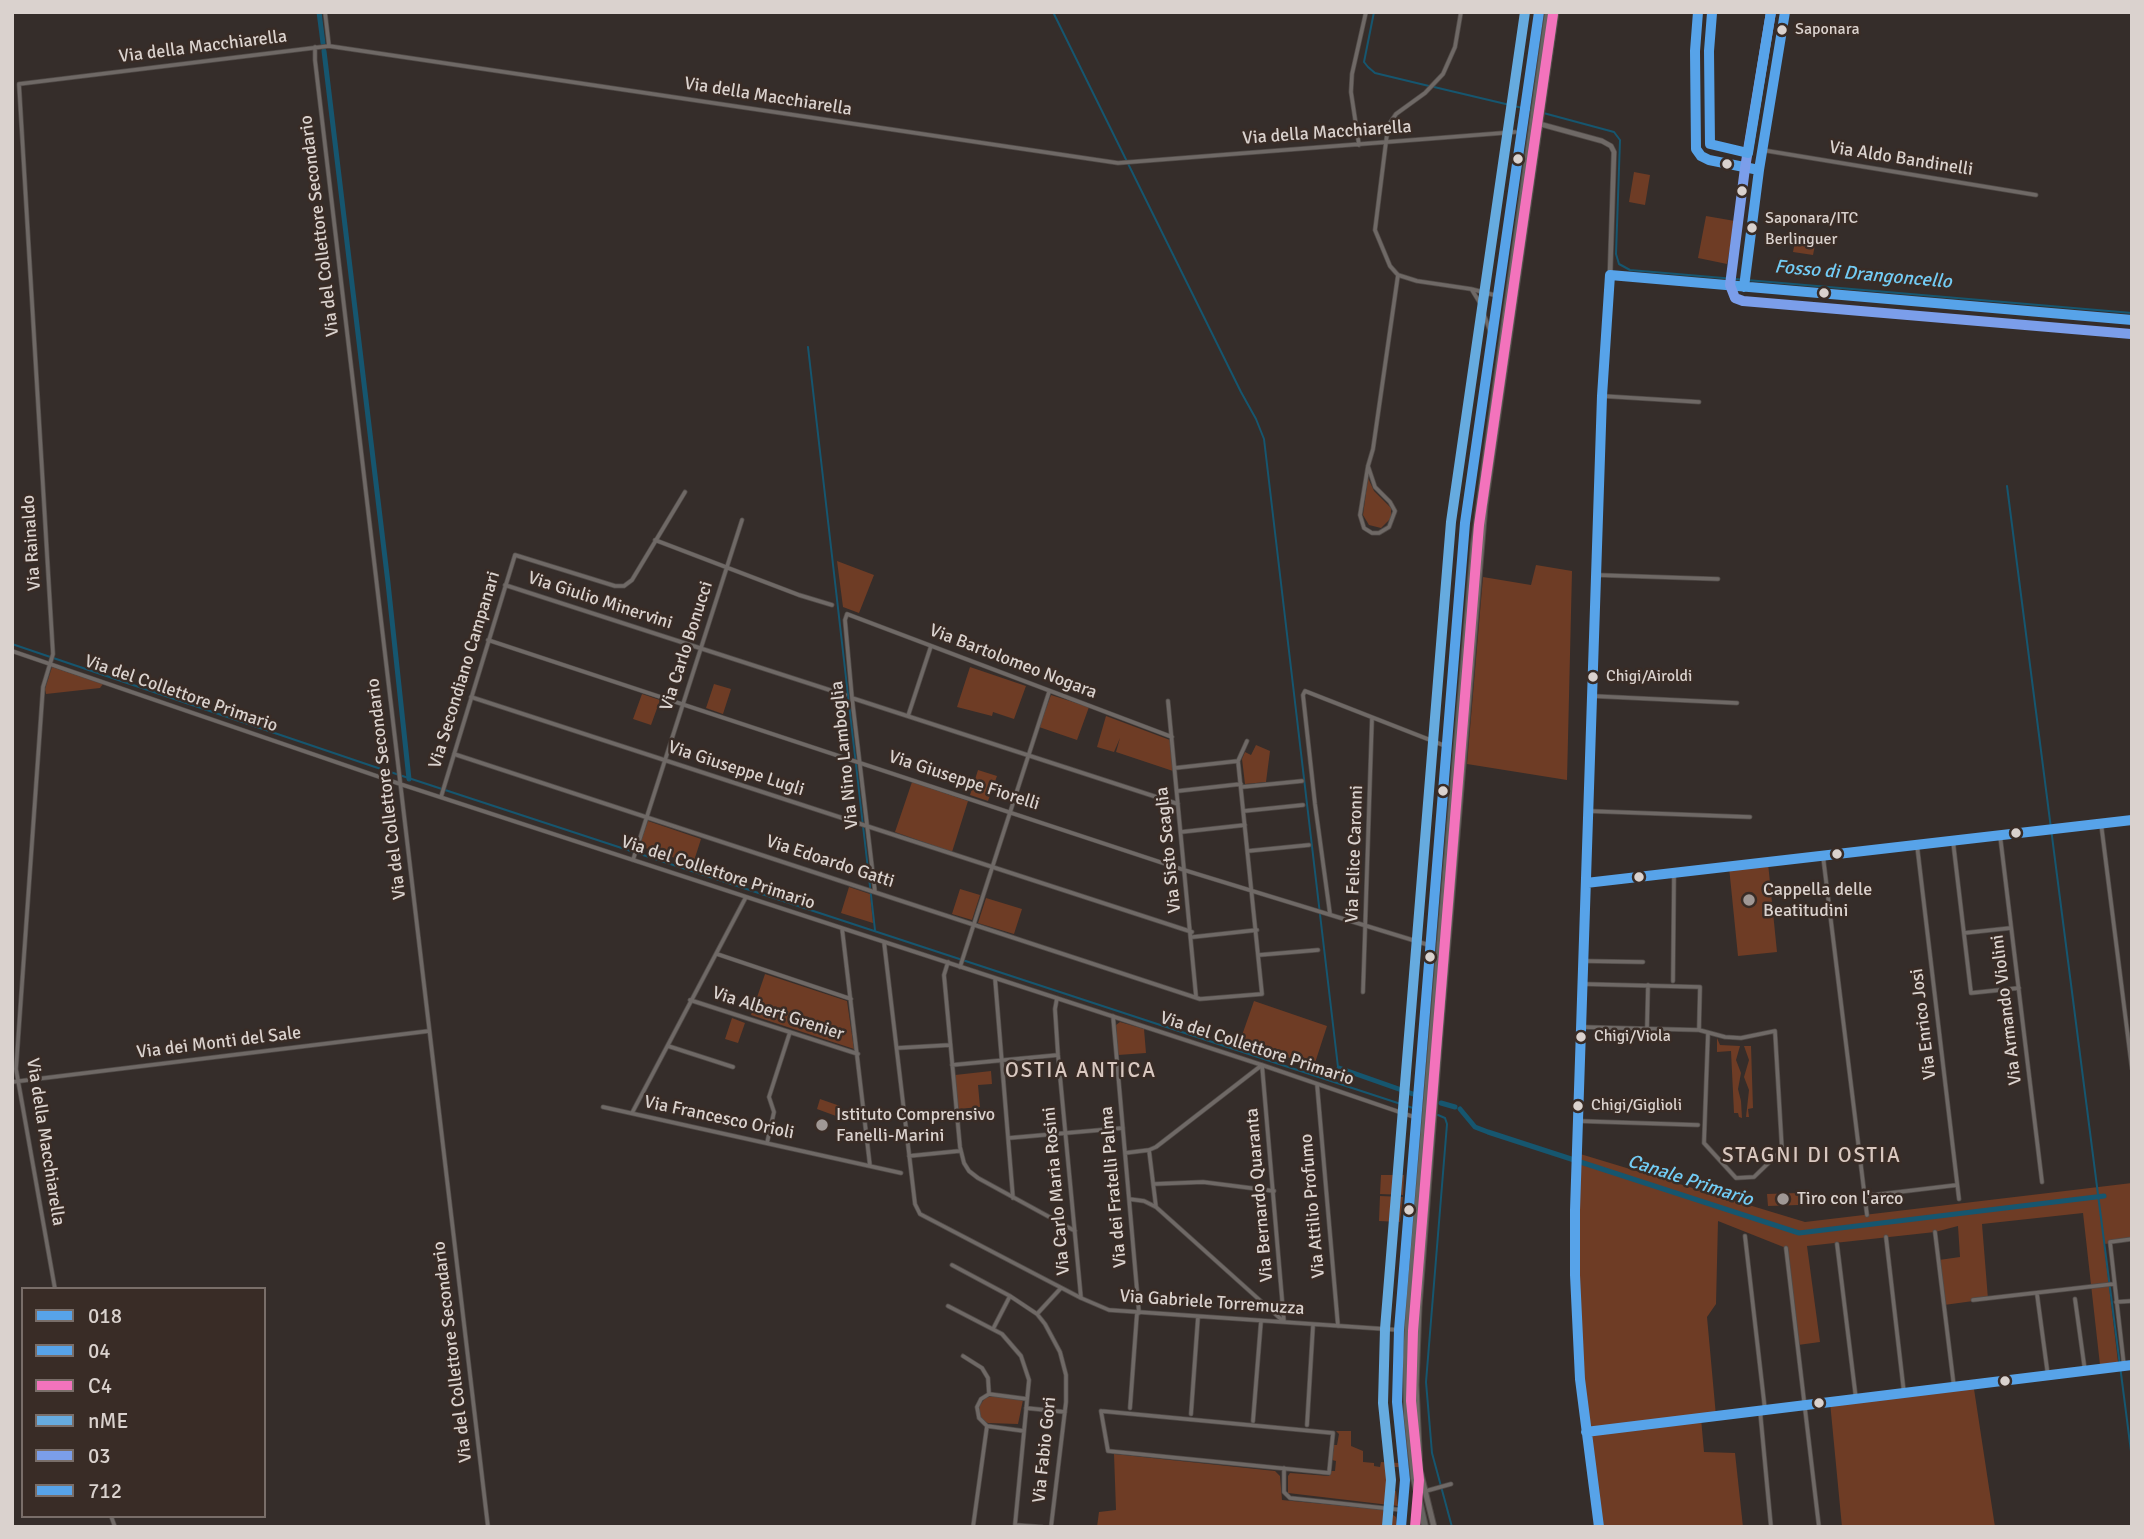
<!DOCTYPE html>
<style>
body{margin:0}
#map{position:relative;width:2144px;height:1539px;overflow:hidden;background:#352d2a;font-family:Signika,sans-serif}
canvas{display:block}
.frame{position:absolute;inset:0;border:14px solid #dad2ce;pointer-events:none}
.legend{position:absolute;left:21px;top:1287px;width:245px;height:231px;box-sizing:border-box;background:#392c26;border:2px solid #796e69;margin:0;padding:9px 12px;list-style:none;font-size:21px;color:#dad2ce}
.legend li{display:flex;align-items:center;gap:14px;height:35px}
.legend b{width:35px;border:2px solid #796e69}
</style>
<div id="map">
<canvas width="2144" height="1539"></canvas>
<div class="frame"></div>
<ul class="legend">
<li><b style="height:9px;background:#57a3e9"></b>018</li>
<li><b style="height:9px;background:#57a3e9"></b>04</li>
<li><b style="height:9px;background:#f373bc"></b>C4</li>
<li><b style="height:9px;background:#66abdf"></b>nME</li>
<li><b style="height:9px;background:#7b9eea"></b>03</li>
<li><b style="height:9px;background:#57a3e9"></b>712</li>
</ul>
</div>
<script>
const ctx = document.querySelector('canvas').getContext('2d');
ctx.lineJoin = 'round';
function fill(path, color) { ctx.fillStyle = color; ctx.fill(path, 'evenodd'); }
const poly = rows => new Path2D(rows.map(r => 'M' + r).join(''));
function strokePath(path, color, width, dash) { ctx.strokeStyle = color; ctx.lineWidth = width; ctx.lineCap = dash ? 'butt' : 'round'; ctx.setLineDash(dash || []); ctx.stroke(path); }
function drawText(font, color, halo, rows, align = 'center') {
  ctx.font = font + ' Signika,sans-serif'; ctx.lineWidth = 5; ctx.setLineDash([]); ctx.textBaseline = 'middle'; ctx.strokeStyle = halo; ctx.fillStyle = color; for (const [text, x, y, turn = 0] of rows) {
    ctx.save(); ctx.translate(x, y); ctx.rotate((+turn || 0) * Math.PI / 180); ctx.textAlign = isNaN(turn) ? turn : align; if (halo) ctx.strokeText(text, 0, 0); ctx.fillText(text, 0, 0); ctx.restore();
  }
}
fill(poly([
 [1634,172,1650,175,1645,205,1629,202],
 [1706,216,1735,221,1727,264,1698,258],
 [1795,242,1815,245,1813,255,1793,252],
 [1368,478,1374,491,1391,508,1391,518,1381,528,1369,525,1363,515],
 [837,561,874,575,859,613,843,607],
 [1536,565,1572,571,1567,780,1467,764,1483,577,1531,585],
 [52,667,103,684,100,688,46,694,45,689],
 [970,667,1026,686,1014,719,993,712,992,716,957,707],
 [714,684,731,689,723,714,706,708],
 [642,694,660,700,651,725,633,719],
 [1051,695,1089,707,1077,740,1039,727],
 [1106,716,1170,740,1173,771,1116,752,1120,738,1114,752,1097,747],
 [1256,745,1270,751,1266,782,1245,784,1242,759,1245,752,1251,755],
 [978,770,997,776,988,801,970,795],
 [912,782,968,801,952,852,895,832],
 [648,821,701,839,693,864,639,846],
 [1768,863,1777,952,1738,956,1729,867],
 [849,887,870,894,873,923,841,913],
 [960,889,980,895,972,920,952,914],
 [986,898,1022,909,1014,934,978,923],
 [765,974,847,1001,854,1049,751,1015],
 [1254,1001,1327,1026,1314,1066,1240,1041],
 [732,1018,745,1023,738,1043,725,1039],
 [1120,1022,1144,1029,1146,1053,1118,1055,1116,1025],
 [1717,1038,1720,1045,1740,1046,1736,1060,1741,1073,1738,1089,1741,1101,1742,1118,1739,1117,1738,1113,1734,1113,1731,1051,1717,1052],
 [1744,1046,1751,1046,1753,1108,1748,1109,1749,1117,1746,1117,1749,1090,1744,1077,1749,1060],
 [991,1071,992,1084,978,1085,980,1107,958,1109,955,1075],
 [820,1099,840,1106,836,1116,817,1109],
 [1577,1153,1805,1222,2132,1183,2132,1241,2104,1244,2118,1362,2100,1365,2083,1213,1982,1224,1988,1299,1944,1305,1939,1260,1960,1257,1958,1226,1935,1232,1807,1246,1820,1342,1798,1345,1786,1248,1718,1221,1716,1304,1707,1317,1716,1416,1701,1418,1704,1452,1735,1453,1743,1527,1599,1527,1586,1432,1577,1330],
 [1381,1175,1404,1175,1403,1195,1380,1194],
 [1798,1193,1798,1205,1768,1206,1767,1194],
 [1380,1196,1403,1197,1400,1222,1379,1221],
 [1954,1387,1974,1389,1995,1527,1842,1527,1830,1402],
 [993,1396,1023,1400,1018,1424,988,1423,981,1419,979,1407,985,1398],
 [1336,1431,1351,1431,1351,1446,1363,1451,1363,1462,1374,1463,1374,1466,1380,1467,1381,1462,1399,1463,1400,1467,1389,1467,1387,1490,1396,1491,1398,1506,1288,1493,1288,1476,1290,1473,1329,1476,1331,1471,1335,1471,1336,1461,1332,1460,1334,1445,1337,1445,1339,1434],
 [1114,1454,1275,1471,1280,1476,1282,1500,1386,1510,1396,1517,1397,1527,1097,1527,1099,1512,1116,1510]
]), '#6e3c25');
strokePath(poly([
 [1053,12,1241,392,1256,419,1264,439,1340,1084],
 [1374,12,1364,62,1368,67,1375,73,1429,86],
 [1434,87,1531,110],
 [1536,111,1614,132,1620,140,1616,254,1619,264,1630,270,2132,313],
 [808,347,875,930],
 [2007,486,2132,1459],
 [12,644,372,766,1413,1108],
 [1438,1115,1445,1118,1447,1124,1426,1382,1432,1453,1452,1527]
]), '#16566f', 2);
strokePath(poly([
 [319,12,323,43],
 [324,51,388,583,409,779],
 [1339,1068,1413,1094],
 [1441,1103,1455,1107],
 [1460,1109,1475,1127,1488,1132,1799,1233,2104,1196]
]), '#16566f', 5);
const minor = poly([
 [325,12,329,46],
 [1461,12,1455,47,1443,74,1425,93,1396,114,1388,126,1375,230,1390,266,1398,275,1417,281,1471,289,1498,296],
 [315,47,315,60,488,1527],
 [1359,145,1351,92,1352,74,1366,12],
 [1762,150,2036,195],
 [1472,290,1480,303,1491,334],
 [1602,396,1699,402],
 [1368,466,1375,487,1390,502,1395,511,1389,527,1379,533,1372,533,1364,528,1360,515,1368,466,1373,449,1398,275],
 [655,540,799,595,832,605],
 [1597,575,1718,579],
 [505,585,845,695],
 [488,640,1184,870,1432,946],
 [12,651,400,784,1262,1065,1417,1118],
 [1592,696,1737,703],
 [471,697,1192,932],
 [852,698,1178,804],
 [1168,701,1196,996],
 [908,716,931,646],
 [454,754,1200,999,1262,994,1238,761,1247,741],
 [1175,768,1238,761],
 [1242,787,1302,781],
 [1178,791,1241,784],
 [441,797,515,555,615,586,624,586,632,580,685,492],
 [1244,811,1303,805],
 [1588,811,1750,817],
 [2101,823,2132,1069],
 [1181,832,1245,825],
 [2000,835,2042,1182],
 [1953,841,1971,993,2019,988],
 [1917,845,1959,1199],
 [1248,851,1309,845],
 [1823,856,1867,1215],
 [633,860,742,520],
 [1586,883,2132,820],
 [875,892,852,698,845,620,847,614,1172,737],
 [1330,914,1315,804,1303,695,1305,691,1448,747],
 [842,928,870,1166],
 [1964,933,2011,928],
 [1193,937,1257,930],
 [884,942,915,1204,920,1214,1081,1298,1109,1310,1399,1330],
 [717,954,851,999],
 [1259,955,1318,950],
 [1583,961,1643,962],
 [948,962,944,975,960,1147,964,1163,969,1171,978,1178,1075,1231],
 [960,967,1049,692],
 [995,978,1013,1198],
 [1673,981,1674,874],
 [1583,984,1700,987,1699,1030],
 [1363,992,1372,718],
 [1057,998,1055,1009,1058,1055,1081,1298],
 [690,1000,858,1054],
 [1113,1016,1139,1313],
 [1581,1027,1699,1030,1725,1037,1741,1038,1775,1031,1782,1150,1754,1177,1736,1178,1704,1143,1708,1033],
 [1647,1029,1648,985],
 [668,1046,733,1067],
 [897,1048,950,1045],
 [952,1065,1058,1055],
 [1262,1065,1284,1322],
 [12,1082,429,1031],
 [1317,1084,1338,1326],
 [603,1107,901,1173],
 [632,1113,746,897],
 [1578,1121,1698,1125],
 [1009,1138,1123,1128],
 [767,1143,774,1112,769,1097,790,1032],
 [1149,1150,1156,1207],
 [1125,1153,1149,1150,1156,1147,1262,1065],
 [909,1156,959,1151],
 [1154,1184,1203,1182,1274,1191],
 [1865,1196,1957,1185],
 [1129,1199,1144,1201,1156,1207,1283,1321],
 [1935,1232,1954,1387],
 [1745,1236,1765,1410],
 [1886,1237,1904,1393],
 [1837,1244,1856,1399],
 [1786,1248,1819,1527],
 [952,1265,1010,1296,1037,1314,1045,1324,1060,1352,1066,1375,1066,1402,1051,1527],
 [55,1289,16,1069,43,687,53,654,19,84,329,46,1118,163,1515,132],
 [2037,1294,2048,1376],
 [2075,1299,2085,1371],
 [1973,1300,2113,1284],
 [2116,1302,2132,1301],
 [948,1306,1002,1334,1021,1356,1029,1380,1015,1525,1042,1527],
 [1037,1314,1061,1288],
 [993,1329,1010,1296],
 [963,1356,982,1368,988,1378,989,1394],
 [2124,1366,2110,1242,2132,1239],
 [1026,1408,1065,1412],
 [1130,1408,1137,1313],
 [1760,1410,1771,1527],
 [1101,1411,1333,1433,1329,1473,1108,1451,1101,1411],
 [1191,1414,1198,1317],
 [1253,1421,1261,1321],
 [1307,1425,1313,1326],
 [1024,1431,987,1426,979,1418,977,1407,981,1399,989,1394,1027,1399],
 [1586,1432,2132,1365],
 [1284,1468,1284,1492,1290,1498,1402,1510],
 [1426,1491,1451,1484],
 [111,1516,115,1527],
 [973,1527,987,1426]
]);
const tertiary = poly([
 [1698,12,1695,51,1696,149,1701,156,1709,160,1759,170],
 [1540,124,1602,141,1611,146,1614,152,1610,275,1602,396,1575,1210,1575,1275,1580,1379,1599,1527],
 [1610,275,2132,320],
 [1744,287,1759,170,1785,12]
]);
const secondary = poly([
 [1401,1527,1405,1480,1397,1402,1399,1330,1465,523,1539,12],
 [1434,1527,1420,1470,1416,1385,1419,1307,1440,1036,1485,506,1556,12]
]);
const primary = poly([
 [1425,1527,1414,1478,1407,1417,1406,1357,1410,1294,1474,544,1548,12]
]);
strokePath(minor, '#514b48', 5);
strokePath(tertiary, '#514b48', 6);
strokePath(secondary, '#514b48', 7);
strokePath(primary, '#514b48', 8);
strokePath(minor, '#6f6966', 3.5);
strokePath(tertiary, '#6f6966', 4.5);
strokePath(secondary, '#6f6966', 5);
strokePath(primary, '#666461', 6);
strokePath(poly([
 [1698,12,1695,51,1696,149,1701,156,1709,160,1759,170],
 [1744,287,1759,170,1785,12],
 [1586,883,2132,820],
 [1586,1432,2132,1365],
 [1599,1527,1580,1379,1575,1275,1575,1210,1602,396,1610,275,2132,320]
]), '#57a3e9', 10);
strokePath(poly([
 [1401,1527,1405,1480,1397,1402,1399,1330,1465,523,1539,12]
]), '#57a3e9', 10);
strokePath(poly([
 [1415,1527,1419,1480,1411,1401,1413,1331,1479,525,1553,14]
]), '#f373bc', 10);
strokePath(poly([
 [1387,1526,1391,1480,1383,1403,1385,1329,1451,522,1525,12]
]), '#66abdf', 10);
strokePath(poly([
 [1771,12,1745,168,1730,285,1735,298,1743,301,2131,334]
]), '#7b9eea', 10);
strokePath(poly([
 [1712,13,1709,51,1710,144,1748,153,1771,12]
]), '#57a3e9', 10);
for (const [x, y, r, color] of [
 [1782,30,6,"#dad2ce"],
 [1518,159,6,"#dad2ce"],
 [1727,164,6,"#dad2ce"],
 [1742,191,6,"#dad2ce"],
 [1752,228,6,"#dad2ce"],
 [1824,293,6,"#dad2ce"],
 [1593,677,6,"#dad2ce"],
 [1443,791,6,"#dad2ce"],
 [2016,833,6,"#dad2ce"],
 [1837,854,6,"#dad2ce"],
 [1639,877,6,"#dad2ce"],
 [1749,900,7,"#a09895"],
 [1430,957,6,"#dad2ce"],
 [1581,1037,6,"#dad2ce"],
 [1578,1106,6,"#dad2ce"],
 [822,1125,7,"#a09895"],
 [1783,1199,7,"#a09895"],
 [1409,1210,6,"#dad2ce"],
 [2005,1381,6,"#dad2ce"],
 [1819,1403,6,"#dad2ce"]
]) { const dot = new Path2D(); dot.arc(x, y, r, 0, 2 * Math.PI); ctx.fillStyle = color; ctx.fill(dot); strokePath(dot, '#392c26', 2.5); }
drawText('16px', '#dad2ce', '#392c26', [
 ["Saponara",1795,30],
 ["Saponara/ITC",1765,219],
 ["Berlinguer",1765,240],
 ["Chigi/Airoldi",1606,677],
 ["Chigi/Viola",1594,1037],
 ["Chigi/Giglioli",1591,1106]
], 'left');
drawText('18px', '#dad2ce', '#392c26', [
 ["Via della Macchiarella",203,47,-7],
 ["Via della Macchiarella",768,97,9],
 ["Via della Macchiarella",1327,133,-4],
 ["Via Aldo Bandinelli",1901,159,9],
 ["Via del Collettore Secondario",320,226,-97],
 ["Via Rainaldo",32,543,-94],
 ["Via Giulio Minervini",600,601,18],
 ["Via Carlo Bonucci",687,646,-72],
 ["Via Bartolomeo Nogara",1013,662,21],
 ["Via Secondiano Campanari",465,670,-73],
 ["Via del Collettore Primario",181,694,19],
 ["Via Nino Lamboglia",845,755,-96],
 ["Via Giuseppe Lugli",736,769,18],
 ["Via Giuseppe Fiorelli",964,781,18],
 ["Via del Collettore Secondario",387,789,-97],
 ["Via Sisto Scaglia",1169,850,-96],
 ["Via Felice Caronni",1355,854,-88],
 ["Via Edoardo Gatti",830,862,18],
 ["Via del Collettore Primario",718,873,18],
 ["Via Armando Violini",2007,1010,-97],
 ["Via Albert Grenier",778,1014,18],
 ["Via Enrico Josi",1924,1024,-97],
 ["Via dei Monti del Sale",219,1043,-7],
 ["Via del Collettore Primario",1257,1049,18],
 ["Via Francesco Orioli",719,1118,12],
 ["Via della Macchiarella",45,1142,81],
 ["Via dei Fratelli Palma",1114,1187,-95],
 ["Via Carlo Maria Rosini",1057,1191,-95],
 ["Via Bernardo Quaranta",1260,1195,-95],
 ["Via Attilio Profumo",1313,1206,-95],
 ["Via Gabriele Torremuzza",1212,1303,4],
 ["Via del Collettore Secondario",453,1352,-97],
 ["Via Fabio Gori",1045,1450,-84]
]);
drawText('18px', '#dad2ce', '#392c26', [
 ["Cappella delle",1763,890],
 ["Beatitudini",1763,911],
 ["Istituto Comprensivo",836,1115],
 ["Fanelli-Marini",836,1136],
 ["Tiro con l'arco",1797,1199]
], 'left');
drawText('italic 19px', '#72ccf5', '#392c26', [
 ["Fosso di Drangoncello",1863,275,5],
 ["Canale Primario",1690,1181,18]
]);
ctx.letterSpacing = '2px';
drawText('21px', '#d9c8c0', '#392c26', [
 ["OSTIA ANTICA",1081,1071],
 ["STAGNI DI OSTIA",1812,1156]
]);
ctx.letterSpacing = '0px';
</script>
